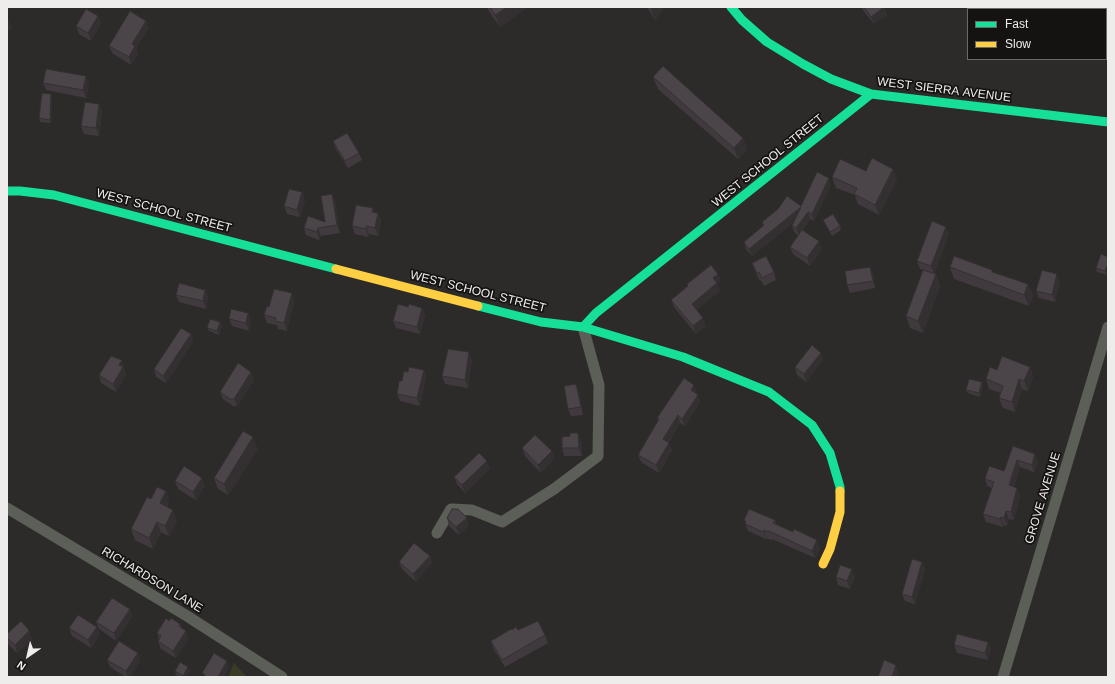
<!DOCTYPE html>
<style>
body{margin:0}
#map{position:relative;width:1115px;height:684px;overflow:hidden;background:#2d2b29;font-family:Helvetica,sans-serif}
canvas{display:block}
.frame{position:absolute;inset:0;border:8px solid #efedeb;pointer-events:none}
.legend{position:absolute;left:967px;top:8px;width:140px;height:52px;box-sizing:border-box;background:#151312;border:1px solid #6c6a69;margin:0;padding:5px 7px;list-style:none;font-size:12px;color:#efedeb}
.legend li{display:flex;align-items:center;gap:8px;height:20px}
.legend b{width:20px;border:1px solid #6c6a69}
.north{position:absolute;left:8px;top:636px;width:40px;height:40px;-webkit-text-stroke:3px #151312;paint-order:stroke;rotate:214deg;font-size:11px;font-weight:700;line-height:16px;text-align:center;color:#efedeb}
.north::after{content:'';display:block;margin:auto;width:14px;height:18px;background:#efedeb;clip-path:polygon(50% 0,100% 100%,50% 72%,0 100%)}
</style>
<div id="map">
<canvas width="1115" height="684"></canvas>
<div class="frame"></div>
<ul class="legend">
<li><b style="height:5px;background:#16e098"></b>Fast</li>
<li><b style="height:5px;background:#ffcf43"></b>Slow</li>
</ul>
<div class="north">N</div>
</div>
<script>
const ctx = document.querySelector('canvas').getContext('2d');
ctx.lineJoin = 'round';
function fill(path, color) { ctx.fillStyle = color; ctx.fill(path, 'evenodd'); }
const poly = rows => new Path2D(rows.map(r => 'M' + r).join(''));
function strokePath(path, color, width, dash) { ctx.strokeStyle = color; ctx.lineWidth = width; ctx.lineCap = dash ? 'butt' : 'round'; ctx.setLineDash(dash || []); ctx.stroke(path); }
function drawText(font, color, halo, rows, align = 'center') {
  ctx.font = font + ' Helvetica,sans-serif'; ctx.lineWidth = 3.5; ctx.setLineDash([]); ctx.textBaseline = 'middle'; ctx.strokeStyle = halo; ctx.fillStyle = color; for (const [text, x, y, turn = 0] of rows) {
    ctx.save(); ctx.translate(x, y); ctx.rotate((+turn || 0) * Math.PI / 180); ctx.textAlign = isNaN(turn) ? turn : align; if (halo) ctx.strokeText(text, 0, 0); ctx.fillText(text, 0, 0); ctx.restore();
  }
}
fill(poly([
 [234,663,247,677,228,677]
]), '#3b3b25');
strokePath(poly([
 [7,508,187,616,282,677],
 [437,533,451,509,472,510,502,522,554,489,598,456,599,385,583,327],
 [1003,677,1108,327]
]), '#5c5e58', 11);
strokePath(poly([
 [731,7,742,20,767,42,803,64,831,79,871,94,1108,122],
 [7,191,20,191,54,195,336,269],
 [478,306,541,322,583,327,683,357,769,392,812,425,830,453,840,487,840,491],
 [583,327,596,313,871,94]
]), '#16e098', 9);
strokePath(poly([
 [336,269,478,306],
 [823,564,830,549,840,512,840,491]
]), '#ffcf43', 9);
fill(poly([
 [487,7,528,7,500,27,488,10],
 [647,7,664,7,655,20],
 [862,7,883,7,887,15,874,24,863,10],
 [98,16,101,23,91,41,79,34,76,26],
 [146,21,148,28,136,49,138,54,131,65,112,53,109,46],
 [653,77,743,138,747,150,738,159,658,89],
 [43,83,89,84,86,98,46,90],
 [52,98,51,123,40,122,39,118],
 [99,104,102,112,99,136,84,134,81,126],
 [333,141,359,153,362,160,348,168,336,149],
 [866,171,897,179,879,215,858,204,855,195,836,188,832,177],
 [831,185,814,221,810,219,803,230,819,241,822,249,810,266,793,254,790,247,798,235,795,233,792,226,794,222,752,256,746,249,744,242,763,226,762,222,801,206],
 [302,192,305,200,300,217,287,214,284,206],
 [332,194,335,202,340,233,321,236,319,240,306,235,304,228,325,222],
 [373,208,374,212,378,213,381,221,378,236,369,234,368,237,355,234,352,226],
 [823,220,840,226,841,230,832,236,825,224],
 [949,234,934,274,936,274,940,286,923,333,910,328,906,316,923,270,920,269,917,261],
 [1101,254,1107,275,1097,272,1096,268],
 [752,263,774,272,776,280,764,286,761,280,760,281,755,271],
 [870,267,873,274,875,288,850,293,847,285],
 [950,267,992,270,993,272,1028,284,1033,295,1029,306,954,279],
 [718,274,721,281,717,284,720,291,696,310,706,326,696,334,674,307,671,300,688,287,687,284],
 [1060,282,1055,302,1039,298,1036,291],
 [205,290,208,297,206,309,179,302,176,295],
 [294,301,287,331,278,329,277,325,267,323,264,315,269,307],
 [422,308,425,315,420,334,396,328,393,321],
 [229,319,251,321,249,331,232,326],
 [220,322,222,326,219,335,209,331,207,328],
 [191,334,193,342,166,383,156,377,154,369],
 [472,360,468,388,445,384,442,376],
 [823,360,806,382,797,375,795,367],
 [124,367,124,369,126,375,116,392,101,383,99,375],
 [1030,367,1033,377,1028,391,1022,389,1015,412,1003,408,999,398,1001,393,989,389,986,379,997,370],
 [424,370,426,377,420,406,400,401,397,394,402,381,408,372],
 [254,380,237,406,233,406,223,399,220,392],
 [576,384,579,391,583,415,571,416,568,409],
 [983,386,980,397,968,393,966,390],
 [697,393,696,394,700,402,685,426,680,423,669,442,669,443,672,450,659,473,641,462,638,455,658,421,657,418],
 [581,440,582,456,564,456,562,448],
 [1013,446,1038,462,1034,472,1020,467,1014,487,1017,488,1020,496,1014,520,1009,519,1007,526,1004,525,1003,527,986,522,983,514,992,488,987,486,985,479,1004,471],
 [522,448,552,451,554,459,541,473,525,456],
 [258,449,228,495,218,489,214,478],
 [490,469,465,493,457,484,454,477],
 [175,481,205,485,196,500,178,489],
 [166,491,169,501,167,507,177,521,169,536,161,532,153,549,135,540,131,529,151,499],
 [447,518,469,525,459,535,449,526],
 [744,520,775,520,776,524,820,548,815,558,772,539,772,540,766,538,766,539,748,531],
 [430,556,432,563,416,582,402,569,399,562],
 [922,562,925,570,915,604,905,601,902,594],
 [836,577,855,577,850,589,838,585],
 [130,609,132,617,116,641,99,629,96,622],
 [169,621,180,624,182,628,189,638,176,658,161,649,158,641,159,640,157,633],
 [69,628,100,634,91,648,72,636],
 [28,629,32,639,17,653,8,644,7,634],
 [512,630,518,630,545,635,548,643,505,667,493,648,491,641],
 [988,642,991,649,988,660,957,653,954,645],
 [107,660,140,661,130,677,126,677,110,667],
 [175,671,190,671,186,677,179,677,176,675]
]), '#403a3e');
fill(poly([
 [507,7,528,7,500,27,495,15],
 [652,7,664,7,655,20,651,9],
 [884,7,887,15,874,24,871,17],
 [98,16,101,23,91,41,88,33],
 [9,21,12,29,7,32,7,23],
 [146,21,148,28,136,49,138,54,131,65,129,57,132,44],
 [86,76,89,84,86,98,83,90],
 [51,94,52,98,51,123,50,120],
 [99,104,102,112,99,136,96,128],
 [743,138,747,150,738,159,734,148],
 [893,169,897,179,879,215,875,205],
 [829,178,831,185,814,221,812,214],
 [302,192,305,200,300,217,297,210],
 [332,194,335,202,340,233,337,225],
 [801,207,804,214,752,256,749,249],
 [808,212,810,219,799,235,796,228],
 [378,213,381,221,378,236,375,228],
 [366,226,369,234,368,237,366,229],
 [946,227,949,234,934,274,931,266],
 [318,228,321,236,319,240,317,232],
 [819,241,822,249,810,266,807,258],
 [1108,264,1108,271,1107,275,1105,271],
 [870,267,873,274,875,288,873,281],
 [718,274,721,281,717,284,720,291,694,312,692,304,713,278],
 [936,274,940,286,923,333,918,321],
 [1057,274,1060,282,1055,302,1052,295],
 [1028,284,1033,295,1029,306,1024,295],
 [205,290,208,297,206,309,203,301],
 [292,293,294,301,287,331,284,323],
 [422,308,425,315,420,334,417,327],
 [248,313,251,321,249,331,246,323],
 [703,318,706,326,696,334,693,326],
 [220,322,222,326,219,335,217,331],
 [191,334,193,342,166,383,163,376],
 [469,352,472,360,468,388,465,380],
 [821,353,823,360,806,382,804,374],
 [122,360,124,367,124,369,126,375,116,392,113,384,119,365],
 [1030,367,1033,377,1028,391,1024,381],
 [424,370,426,377,420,406,417,398],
 [251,372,254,380,237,406,234,399],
 [1019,379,1022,389,1015,412,1012,402],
 [982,382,983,386,980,397,979,393],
 [576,384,579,391,583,415,581,407],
 [694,385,697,393,693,398,691,390],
 [698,395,700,402,685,426,682,419],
 [678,415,680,423,666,446,663,439],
 [578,433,581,440,582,456,579,448],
 [253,437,258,449,228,495,224,484],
 [669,443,672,450,659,473,656,465],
 [552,451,554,459,541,473,538,465],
 [1035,454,1038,462,1034,472,1032,465],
 [1017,460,1020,467,1012,493,1009,485],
 [487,461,490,469,465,493,462,485],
 [202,478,205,485,196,500,193,492],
 [1017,488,1020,496,1014,520,1011,512],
 [166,491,169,501,163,514,160,503],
 [173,510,177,521,169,536,165,526],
 [1006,511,1009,519,1007,526,1004,518],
 [1001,517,1004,525,1003,527,1000,519],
 [467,518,469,525,459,535,456,527],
 [157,522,161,532,153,549,149,538],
 [764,530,766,538,766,539,763,532],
 [817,540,820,548,815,558,812,551],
 [430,556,432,563,416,582,413,574],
 [922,562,925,570,915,604,912,597],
 [852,569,855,577,850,589,847,581],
 [130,609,132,617,116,641,114,633],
 [97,627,100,634,91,648,88,640],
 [28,629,32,639,17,653,15,645],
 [186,631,189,638,176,658,173,651],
 [988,642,991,649,988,660,985,653],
 [138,653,140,661,130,677,128,677,126,671],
 [227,661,229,667,224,677,218,677],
 [896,665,900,676,900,677,892,677],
 [188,667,190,671,186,677,183,677,183,676]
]), '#343032');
const building = poly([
 [490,7,507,7,495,15,490,7],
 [864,7,884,7,871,17,864,7],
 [86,9,98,16,88,33,76,26,86,9],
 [130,11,146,21,132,44,135,46,129,57,109,46,130,11],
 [663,66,743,138,734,148,653,77,663,66],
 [46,69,86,76,83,90,43,83,46,69],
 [42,93,51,94,50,120,39,118,42,93],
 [85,102,99,104,96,128,81,126,85,102],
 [347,133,359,153,345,161,333,141,347,133],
 [872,158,893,169,875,205,854,194,857,188,832,177,840,159,866,171,872,158],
 [817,172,829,178,812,214,808,212,796,228,792,226,801,207,749,249,744,242,764,225,762,222,778,209,787,196,801,206,817,172],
 [289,189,302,192,297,210,284,206,289,189],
 [332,194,337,225,318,228,317,232,304,228,308,216,325,222,321,196,332,194],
 [356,205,373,208,372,212,378,213,375,228,366,226,366,229,352,226,356,205],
 [833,214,840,226,830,232,823,220,833,214],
 [932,221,946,227,931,266,917,261,932,221],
 [802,230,819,241,807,258,790,247,802,230],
 [1101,254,1108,257,1108,264,1105,271,1096,268,1101,254],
 [766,256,774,272,762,278,759,272,757,273,752,263,766,256],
 [954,256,992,270,992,272,1028,284,1024,295,950,267,954,256],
 [711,265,718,274,713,278,717,283,692,304,703,318,693,326,671,300,688,286,687,284,711,265],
 [870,267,873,281,847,285,845,271,870,267],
 [923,270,936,274,918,321,906,316,923,270],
 [1042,270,1057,274,1052,295,1036,291,1042,270],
 [179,283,205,290,203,301,176,295,179,283],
 [274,289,292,293,284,323,275,321,276,318,264,315,267,306,269,307,274,289],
 [398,304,408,307,409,304,422,308,417,327,393,321,398,304],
 [231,309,248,313,246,323,229,319,231,309],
 [210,319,220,322,217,331,207,328,210,319],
 [181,328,191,334,163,376,154,369,181,328],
 [812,345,821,353,804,374,795,367,812,345],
 [448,349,469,352,465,380,442,376,448,349],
 [111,356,122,360,119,365,123,367,113,384,99,375,111,356],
 [1002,356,1030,367,1024,381,1019,379,1012,402,999,398,1003,386,986,379,990,367,997,370,1002,356],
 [238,363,251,372,234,399,230,399,220,392,238,363],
 [409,367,424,370,417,398,397,394,399,381,402,381,404,371,408,372,409,367],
 [684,378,694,385,691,390,698,395,682,419,678,415,663,439,669,443,656,465,638,455,659,419,657,418,684,378],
 [969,379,982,382,979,393,966,390,969,379],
 [576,384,581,407,568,409,564,386,576,384],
 [243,431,253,437,224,484,214,478,243,431],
 [570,433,578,433,579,448,562,448,562,437,570,436,570,433],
 [535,435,552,451,538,465,522,448,535,435],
 [1013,446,1035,454,1032,465,1017,460,1009,485,1017,488,1011,512,1006,511,1004,518,1001,517,1000,519,983,514,994,482,985,479,989,466,1004,471,1013,446],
 [479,453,487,461,462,485,454,477,479,453],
 [184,466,202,478,193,492,175,481,184,466],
 [157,487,166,491,160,503,173,510,165,526,157,522,149,538,131,529,147,497,151,499,157,487],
 [452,509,458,509,467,518,456,527,447,518,452,509],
 [749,509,775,520,773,523,793,532,794,529,817,540,812,551,769,531,769,532,764,530,763,532,745,524,746,521,744,520,749,509],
 [414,543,430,556,413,574,399,562,414,543],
 [912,559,922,562,912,597,902,594,912,559],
 [840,565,852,569,847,581,836,577,840,565],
 [112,598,130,609,114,633,96,622,112,598],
 [78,615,97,627,88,640,69,628,78,615],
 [166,618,169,621,171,618,180,624,179,626,186,631,173,651,158,641,161,636,157,633,166,618],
 [21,621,28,629,29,631,15,645,7,638,7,634,21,621],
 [538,621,545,635,502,660,491,641,511,629,512,630,516,627,518,630,538,621],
 [957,634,988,642,985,653,954,645,957,634],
 [119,641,138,653,126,671,107,660,119,641],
 [214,653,227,661,218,677,204,677,205,675,202,673,214,653],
 [884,660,896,665,892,677,878,677,884,660],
 [180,662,188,667,183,676,175,671,180,662]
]);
fill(building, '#4b4448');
strokePath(building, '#343032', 1);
drawText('12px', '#efedeb', '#151312', [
 ["WEST SIERRA AVENUE",944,90,7],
 ["WEST SCHOOL STREET",768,161,-39],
 ["WEST SCHOOL STREET",164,211,15],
 ["WEST SCHOOL STREET",478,292,14],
 ["GROVE AVENUE",1043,498,-73],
 ["RICHARDSON LANE",152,580,31]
]);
</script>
